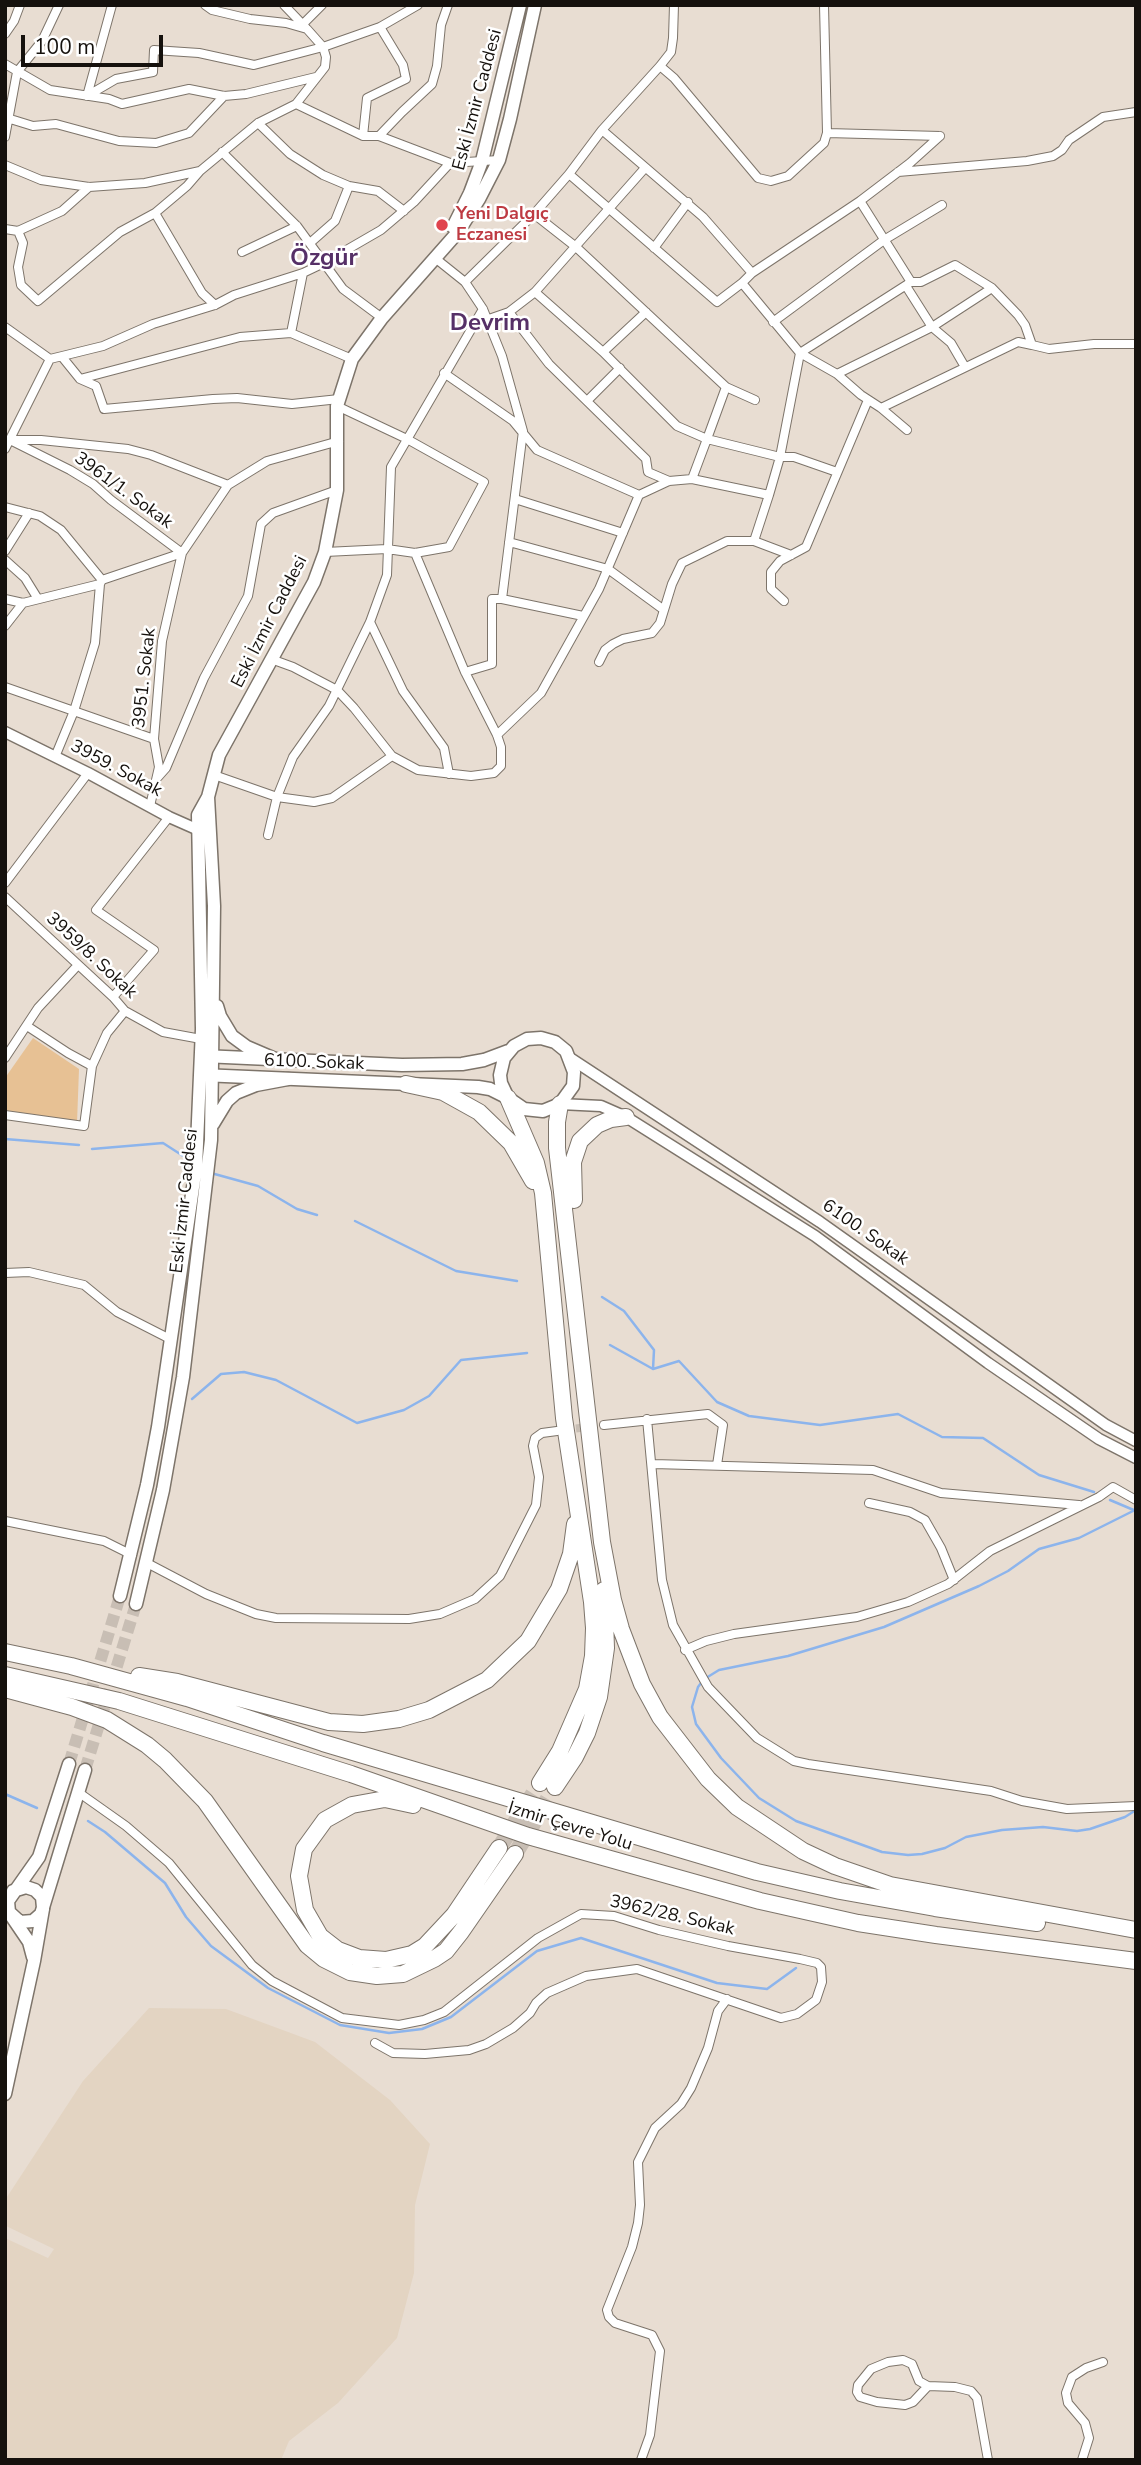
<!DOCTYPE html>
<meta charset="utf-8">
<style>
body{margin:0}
#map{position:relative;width:1141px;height:2465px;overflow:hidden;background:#e8ddd2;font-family:"Nunito Sans",sans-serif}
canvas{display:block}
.frame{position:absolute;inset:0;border:7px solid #15110d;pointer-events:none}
.scale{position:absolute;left:21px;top:35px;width:142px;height:32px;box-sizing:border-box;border:4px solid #15110d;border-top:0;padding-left:9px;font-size:21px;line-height:24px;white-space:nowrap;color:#15110d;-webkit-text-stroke:5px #fff;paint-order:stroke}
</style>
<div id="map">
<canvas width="1141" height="2465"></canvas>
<div class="frame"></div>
<div class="scale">100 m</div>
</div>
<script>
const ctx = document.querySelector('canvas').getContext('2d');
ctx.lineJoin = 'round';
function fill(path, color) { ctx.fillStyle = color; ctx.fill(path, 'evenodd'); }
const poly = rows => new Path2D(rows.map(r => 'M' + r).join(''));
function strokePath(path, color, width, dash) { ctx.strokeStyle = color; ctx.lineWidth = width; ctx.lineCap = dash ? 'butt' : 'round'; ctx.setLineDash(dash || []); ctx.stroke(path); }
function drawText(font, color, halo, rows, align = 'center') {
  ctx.font = font + ' "Nunito Sans",sans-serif'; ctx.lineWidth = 5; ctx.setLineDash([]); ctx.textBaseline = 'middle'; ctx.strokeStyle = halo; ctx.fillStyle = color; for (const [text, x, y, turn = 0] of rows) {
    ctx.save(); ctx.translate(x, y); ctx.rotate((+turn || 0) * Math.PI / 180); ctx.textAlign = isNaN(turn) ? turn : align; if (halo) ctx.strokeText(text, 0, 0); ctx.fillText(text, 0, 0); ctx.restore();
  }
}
fill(poly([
 [149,2008,226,2009,315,2042,390,2100,430,2144,415,2205,414,2273,397,2338,338,2403,289,2441,281,2460,5,2460,5,2238,48,2258,54,2249,6,2226,5,2200,83,2081]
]), '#e3d4c2');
fill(poly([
 [33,1038,79,1069,77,1123,5,1110,5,1078]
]), '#e7c194');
strokePath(poly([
 [5,1139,79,1145],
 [92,1149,163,1143,191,1161],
 [211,1173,258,1186,297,1209,317,1215],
 [355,1221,456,1271,517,1281],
 [602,1297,624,1311,654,1350,653,1369],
 [610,1345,653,1369,679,1361,717,1402,749,1416,820,1425,898,1414,942,1437,983,1438,1039,1475,1094,1492],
 [192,1399,221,1374,244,1372,276,1380,357,1423,404,1410,429,1396,461,1360,527,1353],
 [1110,1500,1136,1511],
 [706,1678,719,1670,788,1656,884,1627,979,1586,1008,1571,1039,1549,1079,1538,1133,1511],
 [701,1683,698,1687,692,1707,696,1724,721,1758,759,1798,796,1821,882,1852,908,1855,922,1854,945,1848],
 [5,1794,37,1808],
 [88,1821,105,1832,165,1883,186,1917,211,1946,268,1988,340,2025,389,2033,422,2029,451,2017,537,1951,581,1938,717,1983,767,1989,796,1968],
 [945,1848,966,1837,1002,1830,1043,1827,1077,1831,1090,1829,1125,1817,1136,1810]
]), '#8cb4ec', 2.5);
strokePath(poly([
 [564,1430,604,1425]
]), '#c8beb4', 8, [8, 4]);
strokePath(poly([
 [69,1764,120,1596],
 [85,1770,136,1604]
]), '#c8beb4', 12, [12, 6]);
strokePath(poly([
 [499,1848,540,1783],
 [515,1854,555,1787]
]), '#c8beb4', 16, [16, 8]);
const minor = poly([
 [205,5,212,10,250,19,286,23,307,29,323,47,326,57,325,67,296,104],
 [284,5,306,28],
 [303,24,322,5],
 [5,34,14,21,20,5],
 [5,64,50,90,109,99,122,104,189,89,224,96,246,94,316,77],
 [660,66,674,78,758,178,771,181,788,176,824,143,827,133,824,5],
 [87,96,116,79,153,72,154,50,199,53,254,65,323,47,380,27,418,5],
 [87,96,112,5],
 [7,118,33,126,56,124,119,141,156,143,189,133,224,96],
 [258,123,290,154,323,175,349,186,378,191,404,211],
 [602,130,703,217,752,273,742,283,800,353,837,374,861,395,881,408,907,430],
 [827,133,940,136],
 [363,136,367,98,406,79,403,65,380,27],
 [379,136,402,112,432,84,437,66,441,25,448,5],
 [5,137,17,72,42,41,59,5],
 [222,152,297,226,343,289,382,318],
 [5,165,41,180,89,187,145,183,200,171,258,123,296,104,363,136,379,136,450,163,499,160],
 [898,172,1027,161,1053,156,1062,150,1069,140,1103,117,1136,112],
 [569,174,717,302,742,283],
 [860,201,911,282],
 [155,213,187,186,200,171],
 [534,214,576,247,726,387,755,400],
 [5,229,18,231,62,211,89,187],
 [18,231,23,243,18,267,21,285,38,301,120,232,155,213,202,293,215,305],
 [310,243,335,221,349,186],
 [654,248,688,202],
 [242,252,297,226],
 [435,258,465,282,483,309,502,356,523,431,502,599,492,599,492,664,465,672],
 [752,273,860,201,910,163,940,136],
 [465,282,534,214,569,174,602,130,660,66,671,52,673,38,674,5],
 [906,286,932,327,951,343,965,367],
 [535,292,603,352,677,426,707,439,692,479],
 [509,312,549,364,646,459,648,472,669,481],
 [486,320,509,312,535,292,645,168],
 [773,322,884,240,942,205],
 [5,327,50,359,103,346,153,324,215,305,234,295,303,273,324,263,381,230,414,202,450,163],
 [291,333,303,273],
 [603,352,646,312],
 [63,358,80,379,96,386,104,409,213,399,237,398,292,404,339,399],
 [444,373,513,421,537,450,639,495,669,481,692,479,769,495,780,457,800,353,911,282,921,282,955,265,992,288,1018,315,1025,325,1032,345,1049,349,1094,344,1136,344],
 [837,374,932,327,992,288],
 [80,379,240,337,291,333,352,359],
 [726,387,707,439,780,457,794,457,837,472],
 [587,401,620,368],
 [881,408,1018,342,1032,345],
 [5,440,10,440,70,470,93,484,111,500,182,553,162,641,154,739,159,767,150,806],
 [13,440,41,440,128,449,151,455,228,485],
 [5,449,50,359],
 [769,495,754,541,791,555],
 [515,499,623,533],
 [5,507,40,516,61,530,102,580],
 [509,542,608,569,664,610],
 [5,551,29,513],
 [325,552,387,549,415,553,449,547,484,482,407,439,337,406],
 [5,560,25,578,38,599],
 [5,599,23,603,100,584,102,580,182,553,228,485,267,461,339,441],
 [502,599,583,616],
 [784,601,771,589,771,572,780,561,806,547,868,400],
 [370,622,403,691,444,748,449,774],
 [5,626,23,603],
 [271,659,293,667,337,690,354,708,392,756],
 [599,662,605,650,613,644,623,639,652,633,660,623,672,584,682,563,727,541,754,541],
 [5,687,154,739],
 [497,735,541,693,599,589,639,495],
 [55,757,74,711,95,643,100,584],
 [214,775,277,797,314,802,332,798,392,756,418,770,471,776,494,773,501,766,501,747,497,735,465,672,415,553],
 [158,777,166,768,204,678,248,596,261,524,273,513,337,490],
 [268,835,277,797,293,757,329,706,370,622,387,575,391,467,483,309],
 [5,883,88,773],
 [5,897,113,997,125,1011,163,1032,201,1039],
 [113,997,154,950,96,910,169,817],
 [27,1026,68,1053,92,1066],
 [5,1058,38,1008,78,965],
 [5,1115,84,1126,92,1066,107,1033,125,1011],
 [5,1273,29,1272,84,1285,117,1312,172,1340],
 [647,1419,662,1580,673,1625,708,1687,757,1738,794,1761,808,1764,991,1791,1022,1801,1067,1809,1136,1806],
 [604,1425,708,1414,723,1425,717,1465],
 [653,1464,873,1470,941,1493,1079,1505],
 [869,1503,910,1512,925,1520,941,1548,954,1580],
 [5,1521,104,1541,132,1555],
 [147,1563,206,1594,256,1614,276,1618,409,1619,440,1614,475,1599,500,1576,536,1505,539,1477,533,1446,535,1438,542,1433,557,1431],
 [685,1650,706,1641,734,1634,857,1617,908,1602,948,1584,990,1551,1099,1497,1113,1487,1136,1500],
 [78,1792,126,1826,169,1863,252,1965,272,1981,342,2018,399,2025,424,2020,444,2012,538,1938,581,1914,614,1916,659,1930,728,1946,800,1959,817,1963,821,1967,822,1982,816,2000,797,2014,781,2018,637,1969,586,1976,547,1993,536,2003,530,2013,513,2028,486,2044,469,2050,425,2054,393,2053,375,2043],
 [928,2386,913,2402,905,2405,877,2402,860,2397,857,2392,858,2385,871,2369,888,2362,903,2360,912,2364,919,2381,928,2386,955,2387,971,2391,977,2398,988,2460],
 [641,2460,650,2435,660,2351,652,2335,615,2323,609,2317,607,2310,632,2247,638,2223,640,2205,638,2162,655,2128,681,2104,691,2088,708,2048,718,2011,727,1999],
 [1082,2460,1089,2438,1085,2423,1068,2403,1066,2393,1072,2377,1086,2368,1103,2362]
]);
const tertiary = poly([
 [5,732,88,773,169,817,203,832],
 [570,1058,820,1222,1106,1425,1136,1441],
 [560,1104,601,1106,626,1117,815,1236,988,1363,1099,1439,1136,1458]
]);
const secondary = poly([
 [203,1056,402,1065,462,1064,484,1060,508,1051],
 [202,1075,478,1087,490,1089,508,1098,524,1109,543,1111,560,1104,573,1086,574,1072,566,1051,555,1042,541,1038,527,1039,514,1046,504,1058,500,1075,501,1083,508,1098],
 [12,1917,29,1942,33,1957],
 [5,2094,34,1961,43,1909]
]);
const primary = poly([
 [453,227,470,193,482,161,520,5],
 [217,1006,220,1016,232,1036,247,1047,275,1059],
 [213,1124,227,1101,236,1093,256,1085,288,1079],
 [120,1596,147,1485,158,1427,196,1167,202,1029,198,815,208,797,219,755,314,582,325,552,337,490,337,406,352,359,382,318,458,232,479,199,499,160,510,119,535,5],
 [136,1604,163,1490,183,1377,211,1140,214,906,208,797],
 [69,1764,39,1857,8,1901,9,1912,20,1922,33,1921,41,1914,85,1770],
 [13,1891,26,1887,35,1890,42,1897,43,1908]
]);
const motorway = poly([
 [406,1084,443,1092,479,1112,511,1143,533,1181],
 [508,1098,536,1163,543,1193,564,1418,592,1602,594,1628,593,1656,587,1689,560,1751,540,1783],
 [560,1104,557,1122,557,1148,602,1542,613,1600,621,1629,642,1684,660,1717,708,1779,737,1807,803,1851,835,1866,890,1885,1136,1930],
 [574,1200,573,1162,580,1141,597,1125,611,1119,626,1117],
 [5,1652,71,1666,187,1698,323,1743,757,1872,840,1891,935,1908,1037,1923],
 [5,1675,119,1701,351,1774,528,1836,760,1901,858,1923,936,1935,1136,1961],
 [139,1676,177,1682,329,1722,363,1724,399,1719,429,1710,487,1680,528,1641,559,1589,571,1554,575,1524],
 [5,1689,72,1707,107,1720,147,1745,165,1760,205,1801,307,1945,324,1959,350,1972,377,1976,403,1974,434,1959,446,1951,461,1932,515,1854],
 [555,1787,575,1757,587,1733,599,1697,606,1648,604,1590],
 [413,1805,385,1799,352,1805,325,1820,304,1849,299,1876,305,1910,320,1936,338,1950,359,1958,386,1960,412,1954,425,1946,454,1915,499,1848]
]);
strokePath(minor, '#7d746a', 10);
strokePath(tertiary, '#7d746a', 13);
strokePath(secondary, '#7d746a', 15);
strokePath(primary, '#7d746a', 15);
strokePath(motorway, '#7d746a', 18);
strokePath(minor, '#fff', 8);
strokePath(tertiary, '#fff', 10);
strokePath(secondary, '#fff', 12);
strokePath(primary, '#fff', 12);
strokePath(motorway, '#fff', 16);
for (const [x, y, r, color] of [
 [442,225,7,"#e0444e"]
]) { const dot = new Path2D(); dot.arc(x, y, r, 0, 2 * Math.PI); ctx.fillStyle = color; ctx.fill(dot); strokePath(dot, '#fff', 2.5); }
drawText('18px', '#15110d', '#fff', [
 ["Eski İzmir Caddesi",478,100,-75],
 ["3961/1. Sokak",123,491,36],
 ["Eski İzmir Caddesi",270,622,-63],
 ["3951. Sokak",145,678,-84],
 ["3959. Sokak",116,769,28],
 ["3959/8. Sokak",91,956,43],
 ["6100. Sokak",314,1063,2],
 ["Eski İzmir Caddesi",185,1201,-84],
 ["6100. Sokak",865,1233,35],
 ["İzmir Çevre Yolu",570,1827,17],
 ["3962/28. Sokak",672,1916,13]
]);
drawText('bold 18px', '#be3a42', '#fff', [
 ["Yeni Dalgıç",456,215],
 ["Eczanesi",456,236]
], 'left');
drawText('bold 24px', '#563067', '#fff', [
 ["Özgür",324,259],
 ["Devrim",490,324]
]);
</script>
